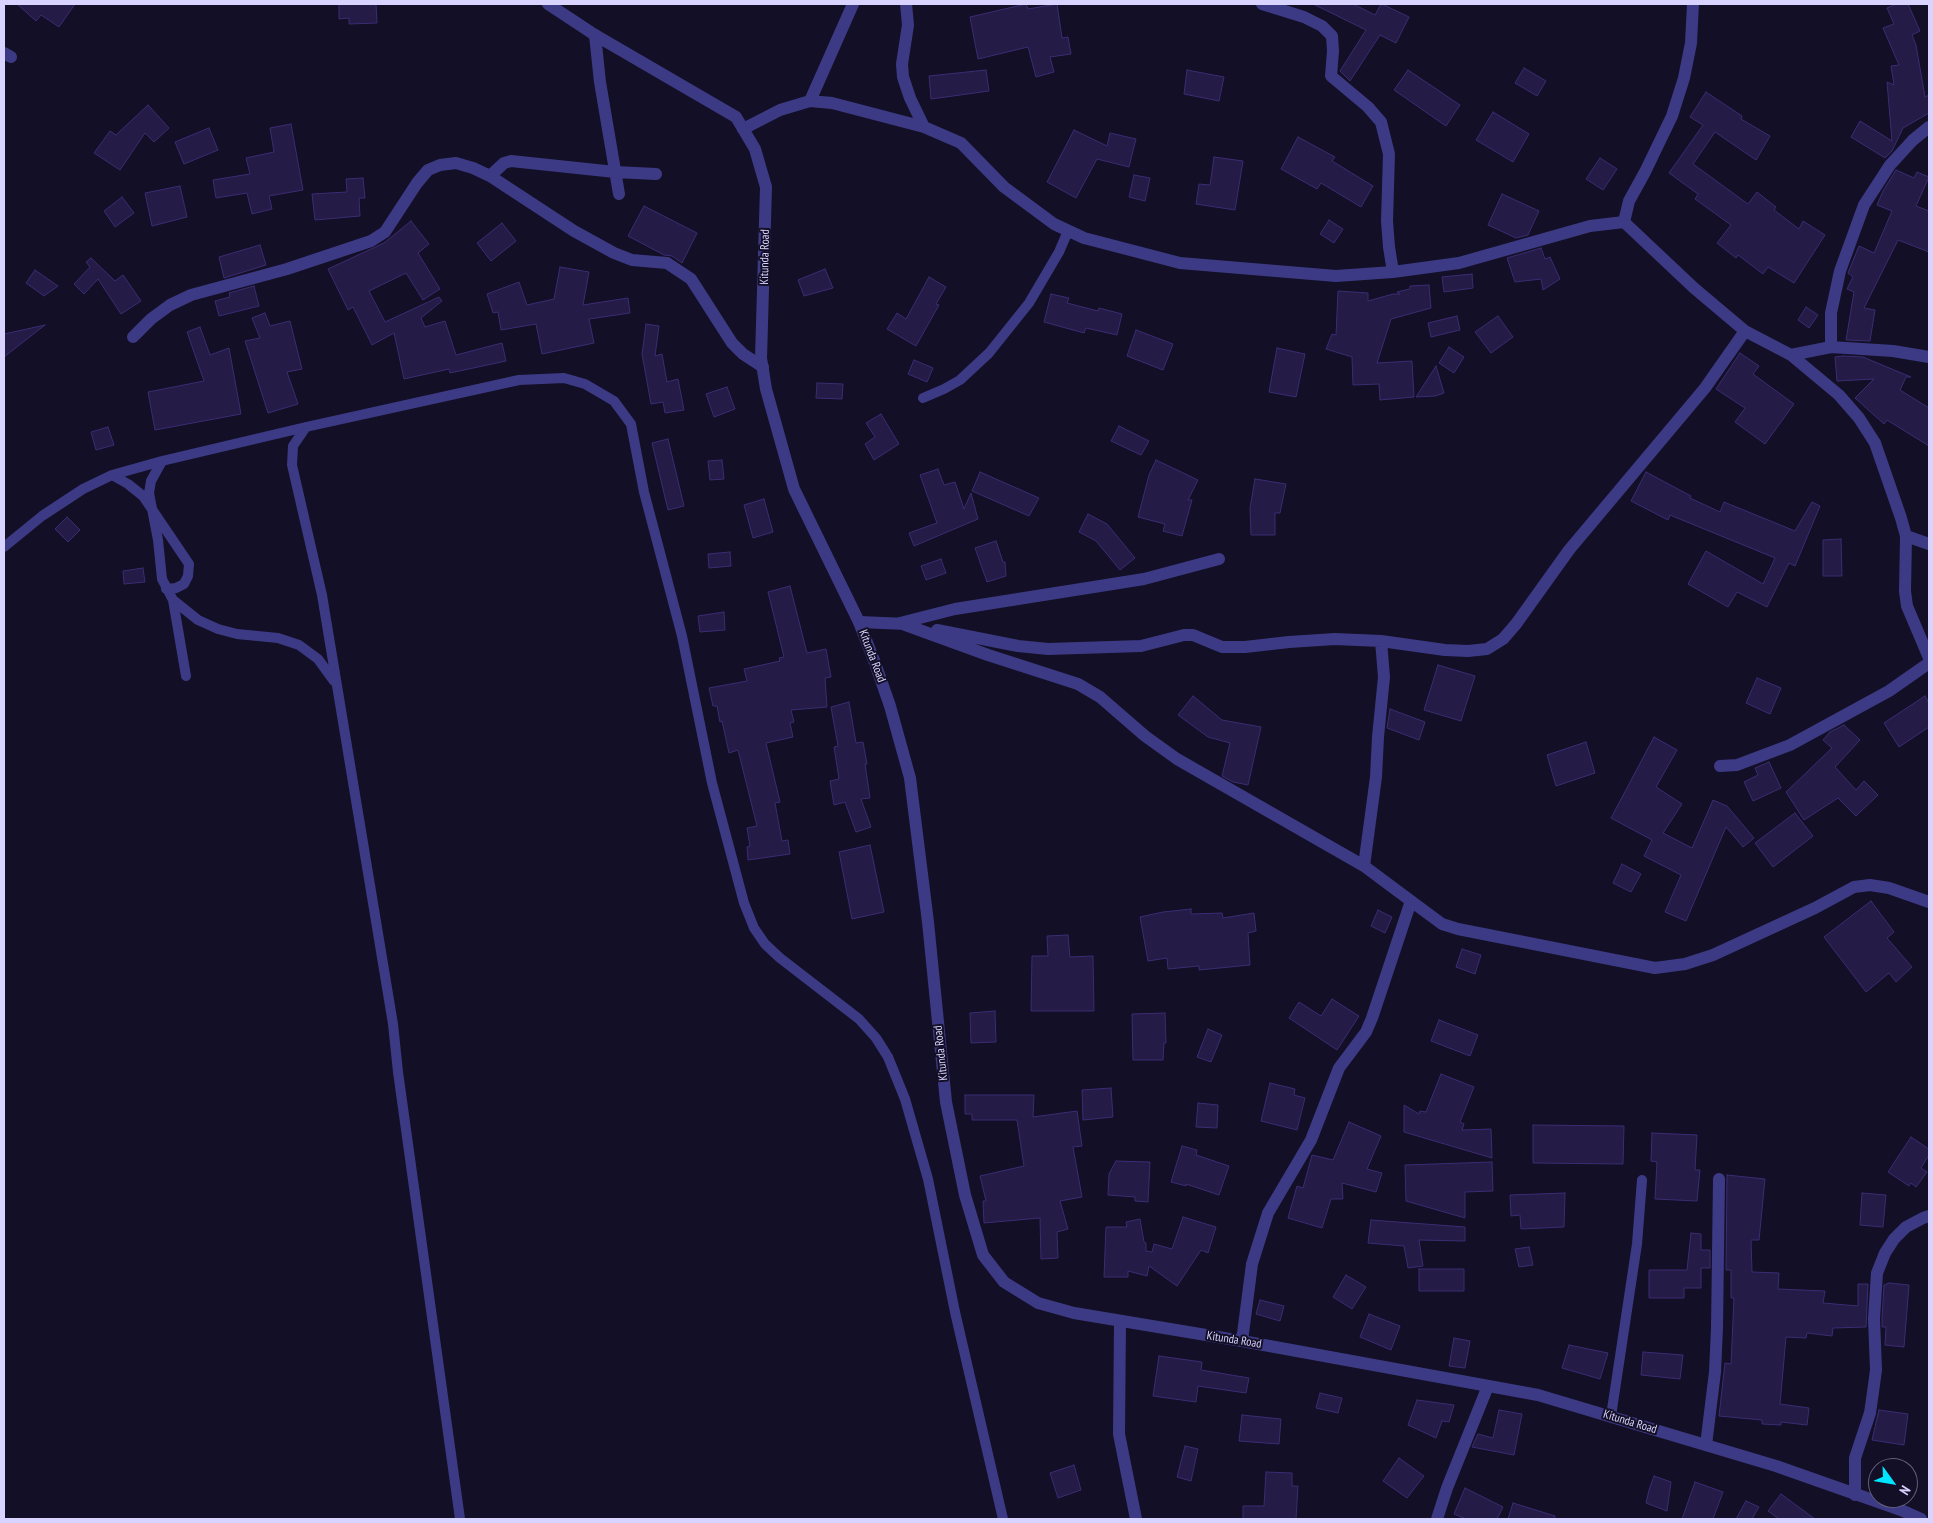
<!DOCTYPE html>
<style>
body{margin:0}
#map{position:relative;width:1933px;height:1523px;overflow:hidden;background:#130f26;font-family:"PT Sans Narrow",sans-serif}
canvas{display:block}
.frame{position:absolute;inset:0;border:5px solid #d9d4ff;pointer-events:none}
.north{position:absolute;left:1868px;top:1458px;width:50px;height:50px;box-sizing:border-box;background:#130f26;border:1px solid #625e7d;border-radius:50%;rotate:122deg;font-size:14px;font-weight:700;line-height:20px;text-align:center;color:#d9d4ff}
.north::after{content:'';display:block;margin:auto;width:18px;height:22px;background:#00e5ff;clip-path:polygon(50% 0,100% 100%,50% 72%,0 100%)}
</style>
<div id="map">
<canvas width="1933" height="1523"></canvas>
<div class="frame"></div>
<div class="north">N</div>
</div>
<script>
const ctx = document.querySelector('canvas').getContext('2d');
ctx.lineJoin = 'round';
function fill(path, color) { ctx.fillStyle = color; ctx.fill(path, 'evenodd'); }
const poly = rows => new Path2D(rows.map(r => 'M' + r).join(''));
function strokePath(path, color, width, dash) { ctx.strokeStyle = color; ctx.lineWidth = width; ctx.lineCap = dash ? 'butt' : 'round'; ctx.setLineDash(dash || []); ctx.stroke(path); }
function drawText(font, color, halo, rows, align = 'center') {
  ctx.font = font + ' "PT Sans Narrow",sans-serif'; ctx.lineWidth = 4; ctx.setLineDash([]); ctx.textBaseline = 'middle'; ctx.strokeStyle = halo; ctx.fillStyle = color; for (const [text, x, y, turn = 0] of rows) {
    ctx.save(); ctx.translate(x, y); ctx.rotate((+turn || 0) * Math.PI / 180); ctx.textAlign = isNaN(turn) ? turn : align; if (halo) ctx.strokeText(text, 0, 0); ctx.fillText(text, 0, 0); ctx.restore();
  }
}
const building = poly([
 [17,4,75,4,59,27,41,15,36,21,17,4],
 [339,4,376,4,377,23,349,24,349,18,339,19,339,4],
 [1026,4,1028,9,1057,4,1062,38,1068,37,1071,54,1050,57,1054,72,1036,77,1028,47,978,59,970,17,1026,4],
 [1313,4,1353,4,1375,15,1381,4,1382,4,1409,17,1396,43,1380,35,1350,81,1340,71,1366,30,1313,4],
 [1897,4,1908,4,1920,31,1912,35,1916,45,1925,97,1929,95,1929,113,1903,128,1892,151,1885,158,1851,137,1860,121,1892,141,1887,82,1894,85,1891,66,1899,65,1883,28,1894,24,1887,8,1897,4],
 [1524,68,1546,81,1537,96,1515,83,1524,68],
 [986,70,989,91,931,99,929,76,986,70],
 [1187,70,1224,77,1219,101,1184,94,1187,70],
 [1408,70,1460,105,1446,126,1394,90,1408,70],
 [1706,92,1742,116,1741,119,1770,136,1756,160,1715,132,1693,164,1748,204,1757,192,1776,207,1774,210,1799,229,1803,221,1825,235,1794,283,1768,267,1763,274,1738,255,1736,258,1717,243,1731,225,1695,199,1698,194,1669,173,1703,125,1690,117,1706,92],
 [148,105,169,128,154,142,145,133,120,170,94,153,110,131,116,135,148,105],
 [1493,112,1529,134,1513,162,1476,140,1493,112],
 [291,124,303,190,269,196,272,209,252,214,247,193,216,198,213,180,250,174,246,158,274,152,270,128,291,124],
 [209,128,218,150,184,164,175,142,209,128],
 [1074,130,1107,146,1110,133,1136,139,1129,167,1097,159,1076,198,1047,182,1074,130],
 [1298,137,1335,157,1332,161,1373,186,1361,207,1321,183,1317,189,1281,169,1298,137],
 [1214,157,1243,161,1235,210,1196,204,1199,184,1210,185,1214,157],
 [1600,158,1617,169,1603,190,1586,179,1600,158],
 [1896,170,1914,178,1917,172,1929,177,1916,206,1929,211,1929,252,1898,240,1864,308,1875,310,1870,341,1846,340,1854,292,1847,289,1853,277,1848,273,1859,246,1874,253,1892,211,1877,205,1883,191,1896,170],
 [1134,175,1150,178,1145,201,1129,197,1134,175],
 [363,178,365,198,359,198,360,216,315,220,312,194,347,192,346,179,363,178],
 [180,186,187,217,152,226,145,193,180,186],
 [1502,194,1539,211,1528,235,1516,238,1488,225,1502,194],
 [122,197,134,213,115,227,104,211,122,197],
 [644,206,697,233,682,263,672,256,664,255,628,236,644,206],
 [1329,220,1343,229,1334,243,1320,234,1329,220],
 [411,221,429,244,418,253,440,289,423,300,406,273,369,291,385,322,439,297,442,301,421,318,425,327,445,321,456,355,502,343,506,361,450,373,449,369,404,379,394,333,372,345,353,307,348,310,328,269,384,243,411,221],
 [502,223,516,241,491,261,477,243,502,223],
 [260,245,266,265,224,278,219,257,260,245],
 [1541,248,1545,259,1550,257,1560,279,1543,290,1541,279,1515,282,1507,258,1541,248],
 [91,258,115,281,123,275,141,301,121,314,98,279,84,294,74,284,90,267,86,262,91,258],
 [560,267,589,272,583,305,628,298,630,313,589,319,594,343,542,354,536,324,501,330,498,312,493,313,487,294,519,282,527,305,554,299,560,267],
 [825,269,833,288,804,296,798,280,825,269],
 [35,270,58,286,44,296,26,283,35,270],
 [1472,274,1473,288,1444,292,1442,277,1472,274],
 [929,277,946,287,936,304,939,305,916,346,887,329,897,313,906,319,929,277],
 [1429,285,1431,308,1391,319,1377,363,1412,361,1414,397,1380,400,1379,384,1353,385,1352,357,1326,349,1332,334,1336,335,1338,291,1368,293,1368,301,1393,294,1400,294,1397,292,1410,289,1410,286,1429,285],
 [254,286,259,306,219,316,215,301,230,297,229,293,254,286],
 [1051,294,1069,298,1067,303,1098,311,1099,308,1122,314,1117,335,1086,328,1084,333,1044,322,1051,294],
 [1806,307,1818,315,1809,328,1798,320,1806,307],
 [265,313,270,326,290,321,302,369,287,372,298,404,268,413,245,341,260,338,252,318,265,313],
 [1457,316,1460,330,1431,337,1428,323,1457,316],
 [1498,316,1513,337,1491,353,1475,332,1498,316],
 [646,324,659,326,655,356,662,354,667,382,678,379,684,410,665,413,663,402,651,404,642,354,646,324],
 [45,325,4,357,4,334,45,325],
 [200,327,210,355,229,348,241,414,155,430,148,392,204,381,187,332,200,327],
 [1136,330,1173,344,1163,370,1127,356,1136,330],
 [1449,347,1464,357,1454,373,1439,363,1449,347],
 [1277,348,1305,354,1296,397,1269,392,1277,348],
 [1740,353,1759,366,1753,374,1794,404,1765,444,1735,422,1745,408,1716,389,1740,353],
 [1843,356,1863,357,1911,377,1906,377,1900,390,1929,408,1929,446,1887,420,1884,424,1855,398,1874,379,1837,381,1835,357,1843,356],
 [914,360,933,368,927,382,908,374,914,360],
 [1436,366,1444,393,1435,396,1416,397,1436,366],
 [817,383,843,384,842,399,816,398,817,383],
 [727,387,735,409,714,417,706,394,727,387],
 [881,414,899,444,874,460,865,444,875,437,866,423,881,414],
 [1119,426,1149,441,1141,455,1111,441,1119,426],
 [108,427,114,445,96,450,91,432,108,427],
 [668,439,684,506,668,510,652,443,668,439],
 [722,460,724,479,710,480,708,461,722,460],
 [1156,460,1198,480,1188,500,1192,500,1182,536,1163,531,1165,524,1138,517,1149,475,1156,460],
 [938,469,944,485,955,482,964,509,971,493,978,519,914,546,909,533,937,523,920,475,938,469],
 [980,472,1039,498,1029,516,972,491,980,472],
 [1646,472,1691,496,1690,498,1720,512,1724,502,1795,531,1812,502,1820,506,1795,566,1789,563,1767,607,1737,592,1728,607,1688,584,1706,551,1763,584,1775,558,1670,515,1668,520,1631,501,1646,472],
 [1255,479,1286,484,1280,513,1275,513,1275,535,1251,535,1250,508,1255,479],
 [764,499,773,532,753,538,744,505,764,499],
 [1088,514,1107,524,1135,558,1120,570,1096,541,1079,532,1088,514],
 [67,517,80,530,68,542,55,529,67,517],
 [1841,539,1842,576,1823,576,1823,540,1841,539],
 [996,541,1003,562,1005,562,1006,576,987,582,975,548,996,541],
 [730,552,731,566,709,568,708,554,730,552],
 [941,559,946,573,926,580,921,566,941,559],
 [143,568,145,582,124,584,123,571,143,568],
 [790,586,807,653,826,649,831,677,825,678,827,707,791,710,794,722,790,723,793,737,766,743,780,802,775,803,782,841,788,840,790,854,748,860,747,847,750,846,747,828,757,826,738,750,729,753,722,721,720,722,717,706,713,706,709,688,747,681,744,669,780,661,779,658,784,657,768,592,790,586],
 [724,612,725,630,700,632,698,616,724,612],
 [1438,665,1475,676,1461,721,1424,710,1438,665],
 [1757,678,1781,688,1770,714,1746,703,1757,678],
 [1193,696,1222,720,1261,727,1248,785,1233,782,1222,776,1230,743,1208,737,1178,715,1193,696],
 [1925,696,1929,703,1929,727,1899,747,1884,723,1925,696],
 [849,702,856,743,863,742,867,764,865,764,870,798,861,799,871,827,856,832,845,802,834,805,830,781,839,779,834,747,838,746,831,707,849,702],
 [1390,709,1425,722,1419,740,1387,728,1390,709],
 [1844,725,1860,740,1835,767,1856,790,1864,781,1878,795,1856,816,1838,798,1804,820,1786,792,1832,748,1823,740,1830,732,1844,725],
 [1654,737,1677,750,1656,787,1682,804,1663,833,1692,848,1713,800,1727,806,1754,838,1743,847,1726,827,1686,921,1665,912,1681,875,1644,856,1652,840,1611,818,1654,737],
 [1586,742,1595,773,1556,786,1547,755,1586,742],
 [1769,762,1781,788,1753,801,1744,782,1758,775,1755,768,1769,762],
 [1795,813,1813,836,1773,867,1755,843,1795,813],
 [870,845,884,912,852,919,839,852,870,845],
 [1622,864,1641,874,1631,892,1613,883,1622,864],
 [1871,901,1894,932,1887,938,1912,967,1896,982,1889,973,1866,992,1824,937,1871,901],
 [1191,909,1191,914,1222,913,1223,918,1254,913,1256,931,1248,933,1250,965,1199,970,1199,966,1168,969,1167,958,1148,961,1140,917,1163,912,1191,909],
 [1378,910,1392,917,1385,933,1371,926,1378,910],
 [1068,935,1070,957,1093,956,1094,1011,1031,1011,1032,956,1048,956,1047,936,1068,935],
 [1462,949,1481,955,1475,974,1456,967,1462,949],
 [1332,999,1359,1016,1337,1050,1289,1018,1299,1002,1321,1016,1332,999],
 [995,1011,996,1042,971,1043,970,1013,995,1011],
 [1165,1013,1166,1043,1164,1043,1163,1060,1133,1060,1132,1014,1165,1013],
 [1439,1020,1478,1035,1470,1056,1431,1041,1439,1020],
 [1208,1029,1222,1035,1211,1062,1197,1057,1208,1029],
 [1441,1074,1474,1087,1460,1122,1464,1124,1462,1130,1491,1129,1492,1158,1404,1132,1404,1105,1419,1114,1420,1111,1426,1112,1441,1074],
 [1270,1083,1295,1089,1294,1095,1305,1098,1297,1130,1261,1121,1270,1083],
 [1111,1088,1113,1117,1083,1120,1082,1090,1111,1088],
 [965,1095,1034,1095,1033,1117,1077,1111,1082,1146,1073,1147,1082,1197,1060,1201,1068,1229,1057,1232,1058,1258,1041,1259,1040,1218,984,1223,983,1201,986,1201,980,1176,1024,1166,1017,1120,972,1120,972,1114,965,1114,965,1095],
 [1198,1103,1218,1105,1217,1128,1196,1127,1198,1103],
 [1349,1122,1381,1136,1367,1169,1382,1173,1376,1192,1342,1183,1343,1199,1331,1199,1322,1228,1288,1218,1297,1186,1303,1188,1312,1155,1333,1160,1349,1122],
 [1533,1125,1624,1126,1623,1164,1533,1163,1533,1125],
 [1652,1133,1697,1135,1695,1170,1700,1170,1697,1201,1655,1199,1657,1162,1651,1161,1652,1133],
 [1911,1137,1929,1149,1929,1155,1921,1168,1927,1172,1916,1187,1911,1183,1909,1186,1888,1172,1911,1137],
 [1182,1146,1197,1150,1196,1155,1229,1166,1219,1195,1186,1184,1186,1186,1171,1182,1182,1146],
 [1116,1161,1150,1162,1148,1202,1135,1201,1135,1197,1108,1195,1109,1174,1116,1161],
 [1492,1162,1493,1191,1465,1192,1465,1218,1406,1201,1405,1165,1492,1162],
 [1727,1175,1765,1179,1759,1240,1751,1240,1752,1272,1779,1273,1778,1289,1825,1291,1823,1303,1858,1306,1858,1284,1868,1284,1866,1327,1833,1328,1832,1336,1807,1333,1806,1338,1786,1337,1780,1404,1809,1408,1807,1425,1781,1422,1781,1425,1762,1424,1762,1420,1719,1416,1725,1363,1731,1364,1734,1298,1731,1298,1731,1270,1726,1270,1727,1175],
 [1565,1193,1564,1227,1521,1229,1520,1215,1511,1216,1510,1195,1565,1193],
 [1862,1193,1886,1195,1883,1227,1860,1225,1862,1193],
 [1183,1217,1216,1227,1208,1253,1201,1250,1177,1286,1149,1266,1147,1276,1128,1271,1128,1277,1104,1277,1106,1227,1127,1227,1126,1222,1140,1219,1144,1242,1146,1243,1146,1251,1152,1252,1154,1244,1172,1249,1183,1217],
 [1371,1220,1465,1227,1465,1241,1419,1240,1423,1266,1408,1268,1404,1246,1368,1243,1371,1220],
 [1691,1233,1701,1234,1701,1250,1710,1250,1710,1268,1701,1268,1701,1288,1684,1288,1684,1298,1649,1298,1649,1270,1687,1270,1691,1233],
 [1529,1247,1533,1265,1519,1267,1515,1249,1529,1247],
 [1419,1269,1464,1269,1464,1291,1419,1291,1419,1269],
 [1346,1275,1366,1287,1352,1309,1333,1297,1346,1275],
 [1889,1283,1909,1285,1904,1347,1885,1345,1886,1327,1882,1327,1882,1319,1884,1285,1889,1283],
 [1260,1300,1284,1306,1280,1321,1256,1314,1260,1300],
 [1369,1314,1400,1326,1391,1350,1360,1337,1369,1314],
 [1454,1338,1470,1341,1465,1368,1449,1366,1454,1338],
 [1569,1345,1608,1353,1600,1379,1562,1368,1569,1345],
 [1643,1352,1683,1355,1680,1379,1641,1375,1643,1352],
 [1159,1356,1202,1362,1201,1370,1249,1378,1246,1393,1198,1386,1196,1402,1153,1396,1159,1356],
 [1320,1393,1342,1398,1338,1413,1316,1408,1320,1393],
 [1417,1400,1454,1405,1449,1422,1442,1421,1436,1438,1408,1425,1417,1400],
 [1499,1410,1522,1414,1514,1455,1472,1447,1478,1434,1493,1438,1499,1410],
 [1879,1410,1908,1414,1904,1445,1872,1440,1879,1410],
 [1242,1415,1281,1419,1279,1444,1239,1441,1242,1415],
 [1185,1446,1198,1449,1191,1481,1177,1477,1185,1446],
 [1399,1458,1424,1476,1407,1498,1383,1481,1399,1458],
 [1074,1465,1081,1490,1058,1498,1050,1473,1074,1465],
 [1266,1472,1292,1473,1292,1486,1298,1486,1296,1519,1243,1519,1243,1506,1264,1506,1266,1472],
 [1654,1476,1671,1482,1667,1511,1646,1503,1649,1490,1654,1476],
 [1695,1482,1723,1492,1713,1519,1682,1519,1695,1482],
 [1465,1488,1503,1507,1497,1519,1466,1519,1454,1514,1465,1488],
 [1781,1494,1815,1519,1779,1519,1768,1511,1781,1494],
 [1746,1501,1759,1507,1752,1519,1736,1519,1746,1501],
 [1513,1503,1555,1516,1555,1519,1508,1519,1513,1503]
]);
fill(building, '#241b47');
strokePath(building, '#3b2d73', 1);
strokePath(poly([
 [923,398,944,389,960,380,989,353,1029,303,1059,252,1068,231],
 [306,427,293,446,292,465,322,595,393,1024,398,1072,460,1519],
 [162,461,151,481,149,493,158,540,162,579,173,600,198,620,218,629,237,634,278,638,299,645,318,659,334,681],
 [112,475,128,484,143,496,189,564,188,576,184,584,176,588,166,589],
 [4,547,42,516,83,489,112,475,162,461,306,427,519,380,564,378,585,384,614,401,631,424,644,492,682,636,712,783,744,903,754,928,765,944,780,958,859,1019,876,1038,888,1057,905,1099,928,1179,955,1312,1003,1519],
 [173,600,186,676],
 [1611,1416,1637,1244,1642,1180]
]), '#3d3a85', 10);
strokePath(poly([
 [906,4,908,25,902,64,903,77,910,98,924,127],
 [1262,4,1304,17,1322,26,1332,36,1333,51,1331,76,1368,107,1381,122,1389,154,1387,221,1389,247,1393,272],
 [1693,4,1691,43,1684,78,1672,116,1645,172,1629,201,1624,222,1694,288,1745,331,1791,355,1839,395,1859,418,1875,443,1901,518,1906,536,1905,591,1907,606,1929,658],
 [595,35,600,82,619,194],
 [4,53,11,57],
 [810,101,853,4],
 [743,129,780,110,810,101,832,103,924,127,961,143,1004,187,1054,224,1084,238,1180,263,1336,276,1393,272,1459,263,1590,226,1624,222],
 [490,176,504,163,511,161,615,172,656,174],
 [133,337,151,319,170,305,191,295,287,269,371,241,385,232,417,183,428,170,440,165,456,163,473,168,490,176,574,231,614,253,632,260,667,263,691,279,732,343,743,354,763,367],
 [1831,347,1831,313,1840,271,1864,205,1890,165,1913,140,1929,127],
 [1791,355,1831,347,1893,351,1929,357],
 [1906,536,1929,544],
 [859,622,907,624],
 [900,623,988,655,1078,684,1100,697,1145,736,1177,759,1364,866,1411,901,1372,1018,1366,1032,1339,1068,1311,1140,1268,1213,1252,1264,1242,1341],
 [900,623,955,609,1144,579,1219,559],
 [937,630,1018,646,1048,649,1141,646,1184,635,1193,635,1222,647,1245,647,1289,642,1335,639,1381,641,1445,650,1468,651,1487,649,1503,639,1516,624,1569,550,1705,388,1745,331],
 [1720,766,1737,765,1790,745,1889,691,1929,663],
 [1364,866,1376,777,1378,737,1384,677,1381,641],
 [1411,901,1442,924,1458,929,1655,968,1685,964,1713,955,1815,908,1854,887,1870,885,1889,888,1929,902],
 [1120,1322,1119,1434,1136,1519],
 [1706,1445,1715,1372,1717,1328,1719,1179],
 [1855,1495,1855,1458,1870,1413,1873,1392,1876,1370,1874,1319,1877,1273,1885,1253,1894,1239,1906,1227,1923,1218,1929,1216],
 [1437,1519,1447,1488,1488,1386]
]), '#3d3a85', 12);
strokePath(poly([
 [548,4,595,35,736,117,755,149,766,187,761,358,766,389,794,489,859,622,875,663,890,706,910,778,928,922,946,1102,965,1195,983,1255,1004,1282,1038,1303,1074,1313,1242,1341,1538,1395,1776,1466,1901,1510,1921,1519]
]), '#3d3a85', 12);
drawText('12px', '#d9d4ff', '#130f26', [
 ["Kitunda Road",765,257,-89],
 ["Kitunda Road",872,656,69],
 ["Kitunda Road",941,1053,-96],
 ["Kitunda Road",1234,1340,9],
 ["Kitunda Road",1630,1422,17]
]);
</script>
